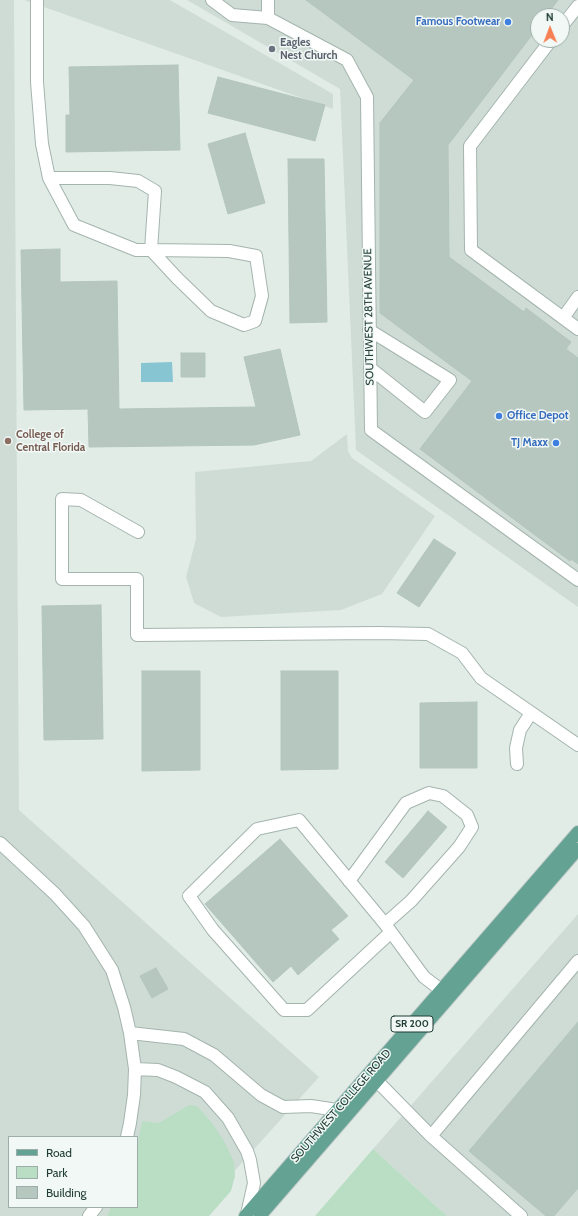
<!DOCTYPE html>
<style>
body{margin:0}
#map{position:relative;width:578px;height:1216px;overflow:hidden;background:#e1ece7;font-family:Cabin,sans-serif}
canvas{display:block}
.legend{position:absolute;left:8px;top:1136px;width:130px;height:72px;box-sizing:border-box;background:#f1f8f5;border:1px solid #9eada9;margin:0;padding:5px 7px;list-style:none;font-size:12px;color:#213d36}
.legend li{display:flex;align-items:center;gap:8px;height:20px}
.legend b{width:20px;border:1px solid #9eada9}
.north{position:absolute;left:530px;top:8px;width:40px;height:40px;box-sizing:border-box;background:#f1f8f5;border:1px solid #9eada9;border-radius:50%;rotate:359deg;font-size:11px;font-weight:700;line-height:16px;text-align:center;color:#213d36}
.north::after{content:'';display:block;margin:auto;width:14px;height:18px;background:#f68054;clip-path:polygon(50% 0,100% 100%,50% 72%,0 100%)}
</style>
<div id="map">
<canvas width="578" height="1216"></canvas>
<ul class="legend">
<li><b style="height:5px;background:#64a394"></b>Road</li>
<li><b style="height:11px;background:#b9dec3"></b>Park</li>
<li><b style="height:11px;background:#b6c7c0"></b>Building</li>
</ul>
<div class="north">N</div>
</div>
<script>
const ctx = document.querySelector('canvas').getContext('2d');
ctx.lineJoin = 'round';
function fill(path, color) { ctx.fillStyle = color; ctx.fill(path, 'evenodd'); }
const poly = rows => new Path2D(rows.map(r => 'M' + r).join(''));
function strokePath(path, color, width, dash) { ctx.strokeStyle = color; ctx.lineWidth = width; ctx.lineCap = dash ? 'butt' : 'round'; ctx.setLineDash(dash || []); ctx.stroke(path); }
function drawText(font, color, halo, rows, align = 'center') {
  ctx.font = font + ' Cabin,sans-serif'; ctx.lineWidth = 3; ctx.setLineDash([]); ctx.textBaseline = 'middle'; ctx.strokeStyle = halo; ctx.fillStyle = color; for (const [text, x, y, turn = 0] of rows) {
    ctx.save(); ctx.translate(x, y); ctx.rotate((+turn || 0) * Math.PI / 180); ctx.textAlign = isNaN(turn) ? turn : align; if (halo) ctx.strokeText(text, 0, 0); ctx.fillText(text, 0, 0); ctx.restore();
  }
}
fill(poly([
 [0,0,14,0,19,810,319,1077,194,1216,0,1216],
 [9,1137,137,1137,137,1207,9,1207],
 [24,0,170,0,333,94,333,109],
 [187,0,578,0,578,607,356,450,340,89],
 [538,16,562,16,562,40,538,40],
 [347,434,348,451,352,458,435,516,382,594,341,610,221,617,194,603,186,577,196,539,195,472,311,461],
 [578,914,578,1216,447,1216,373,1149]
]), '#cfdcd6');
fill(poly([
 [189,1105,197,1106,212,1123,224,1141,234,1162,235,1176,231,1191,209,1216,107,1216,111,1207,137,1207,137,1147,142,1121,159,1123],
 [373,1149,447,1216,315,1216]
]), '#b9dec3');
fill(poly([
 [172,362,173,382,141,382,141,363]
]), '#87c5d3');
const building = poly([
 [306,0,558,0,546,16,538,16,538,27,448,145,449,257,524,312,526,308,571,342,566,349,578,358,578,564,571,559,570,561,420,449,472,381,380,313,380,123,414,80,306,0],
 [178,65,180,150,66,152,66,115,70,115,69,67,178,65],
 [218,77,325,105,315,141,208,113,218,77],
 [245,133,265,203,228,214,208,144,245,133],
 [288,159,324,159,327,322,290,323,288,159],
 [60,249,60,282,117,281,119,409,256,407,244,357,280,349,300,435,254,445,89,447,88,409,24,410,21,250,60,249],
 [181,353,205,353,205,377,181,377,181,353],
 [434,539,456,553,419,607,397,593,434,539],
 [101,605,103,739,44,740,42,606,101,605],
 [142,671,200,671,200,770,142,771,142,671],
 [281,671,338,671,338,769,281,770,281,671],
 [477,702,477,768,420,768,420,703,477,702],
 [428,811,447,827,403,878,385,862,428,811],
 [280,839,348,916,331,930,339,939,298,975,291,966,273,982,205,904,280,839],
 [156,968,168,989,152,998,140,976,156,968],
 [578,1022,578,1188,554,1216,546,1216,469,1151,578,1022]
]);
fill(building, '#b6c7c0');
strokePath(building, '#b3c6be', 1);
const minor = poly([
 [37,0,37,82,42,144,49,178,74,225,136,250,151,250,229,251,256,256,262,296,255,321,244,325,211,311,177,278,151,250,155,191,138,181,110,178,49,178],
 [212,0,232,15,268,18],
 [268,0,268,18,347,60,367,97,371,430,578,580],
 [562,26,578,6],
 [551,40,470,146,471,250,578,329],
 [563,318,578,297],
 [369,330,450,380,425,412,370,368],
 [138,532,81,500,62,499,62,579,137,579,137,635,379,633,428,634,462,653,481,678,578,745],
 [517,764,516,748,520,730,531,713],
 [0,843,55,894,84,926,112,970,124,1007,130,1033,135,1069,134,1095,130,1123,127,1137],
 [349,881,406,803,429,793,443,796,467,815,472,827,459,847,411,901,385,924],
 [391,932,307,1010,284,1010,213,930,189,896,257,829,299,820,385,924,391,932,424,977,441,990],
 [130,1033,184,1039,214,1055,261,1095,283,1107,311,1106,337,1110],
 [135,1069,158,1070,176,1077,205,1092,228,1118,247,1151,250,1160,254,1183,247,1214],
 [377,1081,431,1136,521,1216],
 [431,1136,578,961],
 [89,1216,96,1207]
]);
const major = poly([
 [245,1216,578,832],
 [260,1216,578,849]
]);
strokePath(minor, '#a4b4ae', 14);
strokePath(major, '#c1c9c7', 14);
strokePath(minor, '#fff', 12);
strokePath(major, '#64a394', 12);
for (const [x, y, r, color] of [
 [508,22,4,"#3f7fe0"],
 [272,49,4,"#6b7280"],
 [499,416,4,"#3f7fe0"],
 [8,441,4,"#8d6e63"],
 [556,443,4,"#3f7fe0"]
]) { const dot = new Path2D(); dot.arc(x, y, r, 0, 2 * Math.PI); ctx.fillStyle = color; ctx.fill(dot); strokePath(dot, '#f1f8f5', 1.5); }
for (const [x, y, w] of [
 [412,1024,42]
]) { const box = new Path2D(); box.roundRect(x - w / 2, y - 8, w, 16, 3); ctx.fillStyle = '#f1f8f5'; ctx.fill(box); strokePath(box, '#213d36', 1); }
drawText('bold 10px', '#213d36', null, [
 ["SR 200",412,1024]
]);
drawText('bold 11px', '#366cbe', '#f1f8f5', [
 ["Famous Footwear",500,22],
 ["Office Depot",507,416,"left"],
 ["TJ Maxx",548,443]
], 'right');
drawText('bold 11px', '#5b616d', '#f1f8f5', [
 ["Eagles",280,43],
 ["Nest Church",280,56]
], 'left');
drawText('11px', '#213d36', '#f1f8f5', [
 ["SOUTHWEST 28TH AVENUE",369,317,-91],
 ["SOUTHWEST COLLEGE ROAD",341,1106,-49]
]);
drawText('bold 11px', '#785e54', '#f1f8f5', [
 ["College of",16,435],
 ["Central Florida",16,448]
], 'left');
</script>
